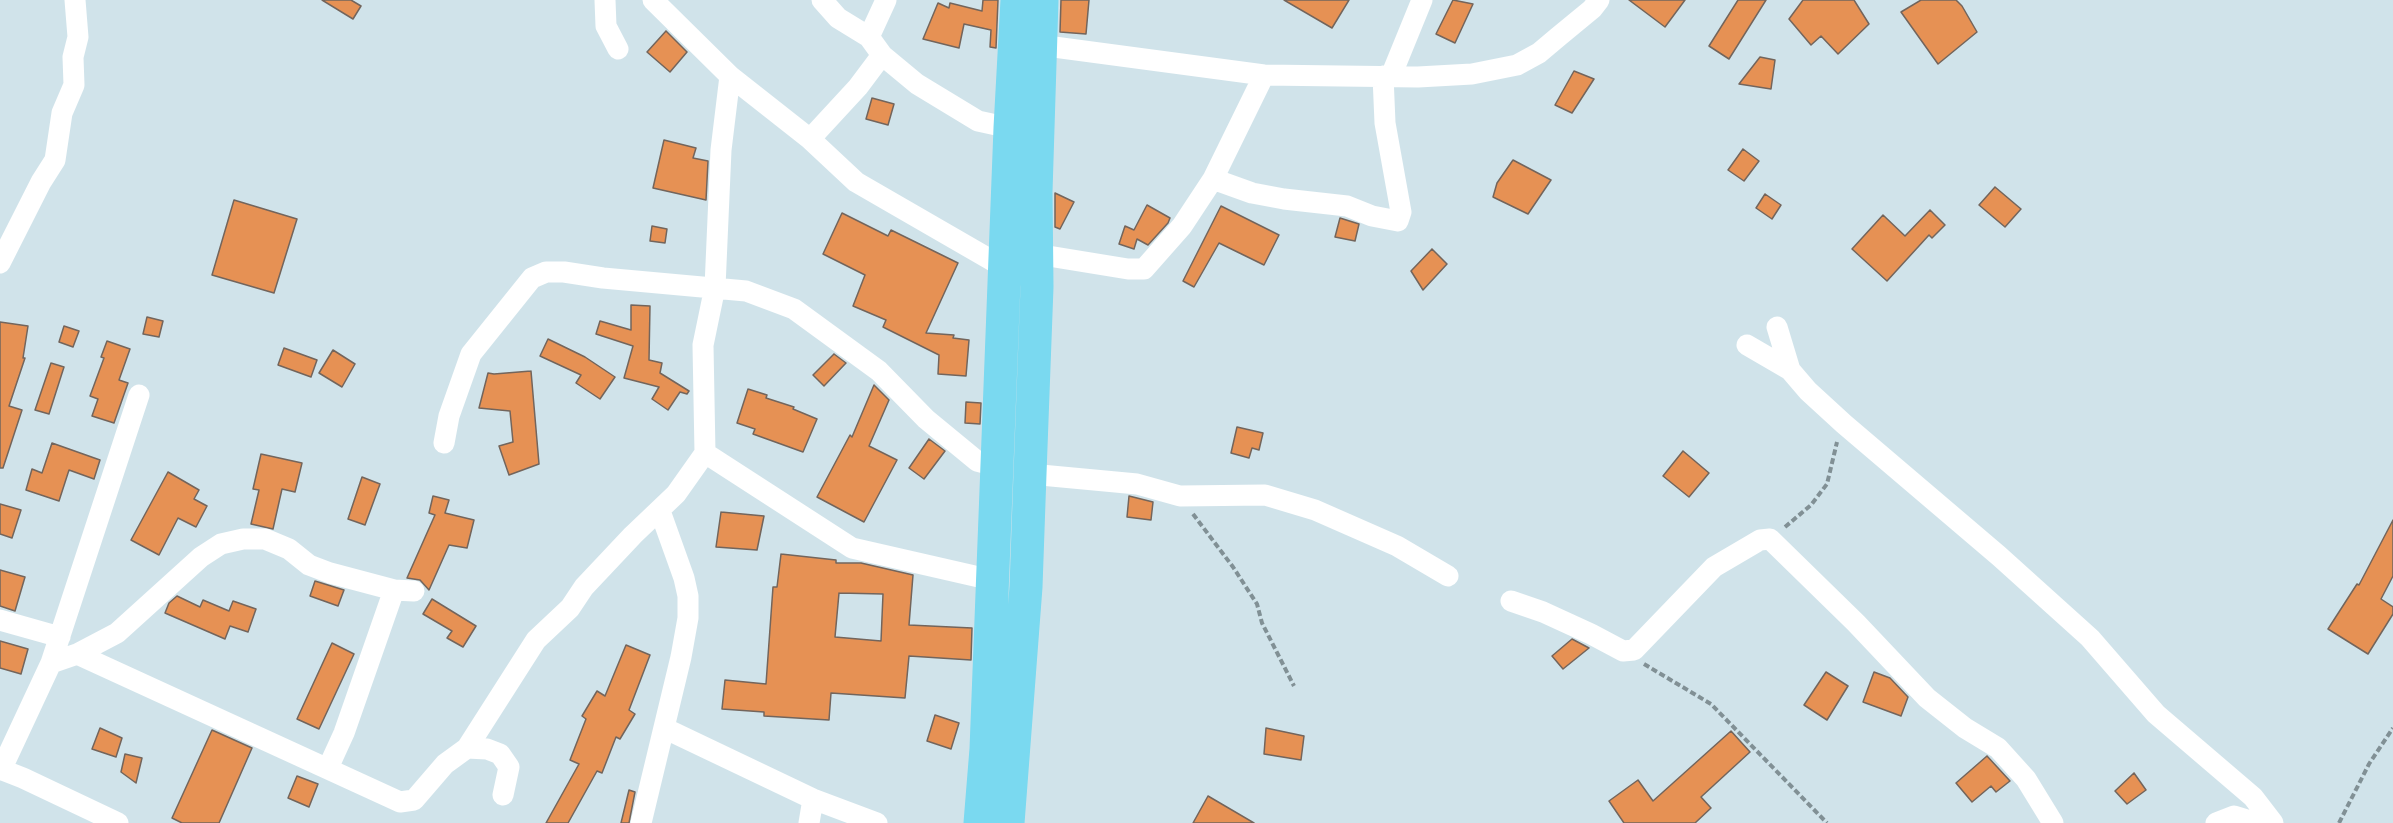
<!DOCTYPE html>
<style>
body{margin:0}
canvas{display:block;background:#d0e3ea}
</style>
<canvas width="2393" height="823"></canvas>
<script>
const ctx = document.querySelector('canvas').getContext('2d');
ctx.lineJoin = 'round';
function fill(path, color) { ctx.fillStyle = color; ctx.fill(path, 'evenodd'); }
const poly = rows => new Path2D(rows.map(r => 'M' + r).join(''));
function strokePath(path, color, width, dash) { ctx.strokeStyle = color; ctx.lineWidth = width; ctx.lineCap = dash ? 'butt' : 'round'; ctx.setLineDash(dash || []); ctx.stroke(path); }
const building = poly([
 [322,0,351,0,361,6,353,19,322,0],
 [983,0,998,0,996,48,990,47,991,30,964,24,959,48,923,39,938,3,949,8,950,3,982,11,983,0],
 [1061,0,1089,0,1086,34,1060,32,1061,0],
 [1284,0,1349,0,1332,28,1284,0],
 [1453,0,1473,4,1455,43,1436,34,1453,0],
 [1629,0,1685,0,1665,27,1629,0],
 [1738,0,1766,0,1729,59,1709,46,1738,0],
 [1803,0,1854,0,1869,24,1838,54,1821,36,1811,45,1789,19,1803,0],
 [1921,0,1956,0,1962,6,1977,32,1938,64,1901,12,1921,0],
 [666,31,687,52,670,72,647,52,666,31],
 [1760,57,1775,60,1771,89,1739,84,1760,57],
 [1574,71,1594,79,1572,113,1555,105,1574,71],
 [872,98,894,104,888,125,866,119,872,98],
 [664,140,696,148,693,158,708,161,706,200,653,188,664,140],
 [1743,149,1759,161,1744,181,1728,170,1743,149],
 [1513,160,1551,180,1528,214,1493,197,1497,183,1513,160],
 [1995,187,2021,209,2005,227,1979,205,1995,187],
 [1055,193,1074,202,1060,229,1055,227,1055,193],
 [1765,194,1781,205,1772,219,1756,208,1765,194],
 [234,200,297,219,274,293,212,275,234,200],
 [1147,205,1170,218,1168,223,1148,245,1137,239,1134,249,1119,244,1125,226,1134,230,1147,205],
 [1221,206,1279,235,1264,265,1219,243,1194,287,1183,281,1221,206],
 [1930,210,1945,225,1932,238,1929,235,1887,281,1852,249,1883,215,1905,236,1930,210],
 [842,213,888,236,891,230,958,263,926,333,954,335,953,338,969,340,966,376,938,374,939,355,883,327,886,320,853,306,865,275,823,254,842,213],
 [1340,218,1359,224,1355,241,1335,237,1340,218],
 [652,226,667,229,665,243,650,241,652,226],
 [1432,249,1447,264,1423,290,1411,271,1432,249],
 [631,305,650,306,649,360,662,363,660,373,689,391,687,394,680,392,668,410,652,399,659,387,624,378,633,346,596,334,600,321,631,330,631,305],
 [147,317,163,321,159,337,143,334,147,317],
 [0,322,28,326,23,358,25,358,9,406,22,410,3,468,0,468,0,322],
 [64,326,79,331,73,347,59,342,64,326],
 [548,339,585,357,615,377,600,399,576,383,581,375,540,356,548,339],
 [107,341,130,349,119,380,128,383,114,423,92,416,98,399,90,396,104,358,101,357,107,341],
 [284,348,317,360,311,377,278,365,284,348],
 [333,350,355,364,342,387,319,373,333,350],
 [834,354,846,363,824,386,813,375,834,354],
 [51,363,64,367,49,414,35,410,51,363],
 [531,371,539,464,509,475,499,446,513,442,510,411,479,408,488,373,494,374,531,371],
 [874,385,889,400,869,446,897,460,864,522,817,497,850,435,852,437,874,385],
 [748,389,767,395,766,398,794,407,793,409,817,419,803,452,753,434,755,429,737,423,748,389],
 [966,402,981,403,980,424,965,423,966,402],
 [1237,427,1263,433,1259,450,1252,448,1249,458,1231,453,1237,427],
 [929,439,945,451,924,479,909,468,929,439],
 [52,443,100,460,94,479,69,470,59,501,26,490,32,469,42,473,52,443],
 [1683,451,1709,473,1689,497,1663,476,1683,451],
 [261,454,302,463,295,492,282,489,273,529,251,524,259,490,253,489,261,454],
 [168,472,199,490,194,499,207,506,196,527,178,518,159,555,131,540,168,472],
 [362,477,380,484,365,525,348,519,362,477],
 [433,496,449,500,445,513,474,520,467,548,449,545,429,590,420,580,407,578,435,515,429,513,433,496],
 [1129,496,1153,502,1151,520,1127,517,1129,496],
 [0,504,21,510,12,538,0,534,0,504],
 [721,512,764,516,757,550,716,547,721,512],
 [2393,520,2393,576,2381,599,2393,607,2393,614,2368,654,2328,629,2357,584,2359,585,2393,520],
 [781,554,836,560,836,563,861,563,913,575,909,625,972,628,971,660,909,656,905,698,831,693,829,720,764,716,764,712,722,709,725,680,766,684,773,587,777,587,781,554],
 [839,593,883,594,881,641,835,637,839,593],
 [0,570,25,577,15,611,0,606,0,570],
 [315,581,344,590,338,606,310,596,315,581],
 [177,596,200,607,203,600,229,611,233,601,256,609,248,632,230,626,225,639,165,613,169,603,177,596],
 [432,599,476,626,463,647,447,638,452,631,423,614,432,599],
 [1572,639,1589,648,1563,669,1552,656,1572,639],
 [0,641,28,649,21,674,0,668,0,641],
 [332,643,354,654,319,729,297,719,332,643],
 [626,645,650,655,629,710,635,714,620,739,616,737,602,773,597,771,568,823,546,823,579,764,570,760,586,719,582,716,597,691,605,696,626,645],
 [1826,672,1848,686,1827,720,1804,705,1826,672],
 [1874,672,1890,678,1908,697,1901,716,1863,702,1874,672],
 [935,715,959,723,951,749,927,741,935,715],
 [100,728,122,738,116,757,92,749,100,728],
 [1266,728,1304,736,1301,760,1264,754,1266,728],
 [212,730,252,748,219,823,182,823,172,818,212,730],
 [1731,731,1750,752,1701,797,1711,808,1695,823,1624,823,1609,801,1638,780,1653,801,1731,731],
 [125,754,142,758,136,783,121,772,125,754],
 [1987,756,2010,781,1996,792,1991,786,1972,802,1956,783,1987,756],
 [2134,773,2146,790,2127,804,2115,791,2134,773],
 [297,776,318,784,309,807,288,798,297,776],
 [629,790,635,792,629,823,621,823,629,790],
 [1208,796,1254,823,1193,823,1208,796]
]);
fill(building, '#e69154');
strokePath(building, '#73655c', 1.5);
strokePath(poly([
 [1193,514,1233,567,1257,604,1262,623,1294,686],
 [1785,527,1811,505,1827,484,1837,442],
 [1644,664,1711,704,1827,823],
 [2339,823,2369,764,2393,728]
]), '#819095', 4, [6, 3]);
strokePath(poly([
 [605,0,606,26,618,49],
 [653,0,730,76,810,139,856,182,1005,268],
 [822,0,838,18,869,37,882,55],
 [869,37,886,0],
 [1039,45,1264,75,1418,77,1472,74,1517,65,1539,53,1558,37,1592,9,1599,0],
 [1391,76,1422,0],
 [810,139,858,87,882,55,917,84,978,121,1010,128],
 [1213,179,1252,193,1284,199,1347,206,1372,216,1398,221,1401,212,1385,123,1383,76],
 [1036,254,1128,269,1144,269,1182,226,1213,179,1264,75],
 [0,263,41,182,55,160,62,113,74,85,73,57,78,37,75,0],
 [1777,327,1790,370],
 [1747,345,1790,370,1808,391,1844,424,1999,556,2090,638,2156,714,2253,797,2273,823],
 [444,443,449,416,471,354,532,278,546,272,564,272,603,278,746,291,794,309,879,371,926,419,977,461,996,466],
 [705,453,852,548,992,580],
 [1030,474,1137,484,1180,496,1265,495,1315,510,1397,546,1448,576],
 [1511,601,1543,612,1591,634,1623,651,1634,650,1714,567,1760,540,1770,539,1856,623,1927,698,1965,728,1998,748,2026,779,2053,823],
 [0,620,60,637],
 [77,654,117,633,201,557,221,544,243,539,265,539,289,549,309,565,330,573,394,590],
 [51,663,77,654,400,802,414,800,445,764,467,748],
 [664,728,813,799,877,823],
 [328,768,344,733,394,590,414,591],
 [0,769,23,778,118,823],
 [1,770,51,663,139,395],
 [503,795,509,767,500,754,487,749,467,748,536,640,570,608,584,587,633,535,676,494,705,453,703,345,715,287,721,150,730,76],
 [641,823,681,657,688,618,688,596,684,578,660,511],
 [809,823,813,799],
 [2216,823,2234,816,2257,823]
]), '#fff', 21);
strokePath(poly([
 [980,823,986,749,1010,128,1017,0],
 [1008,823,1026,587,1030,474,1037,287,1036,192,1042,0]
]), '#7ad9f0', 33);
</script>
